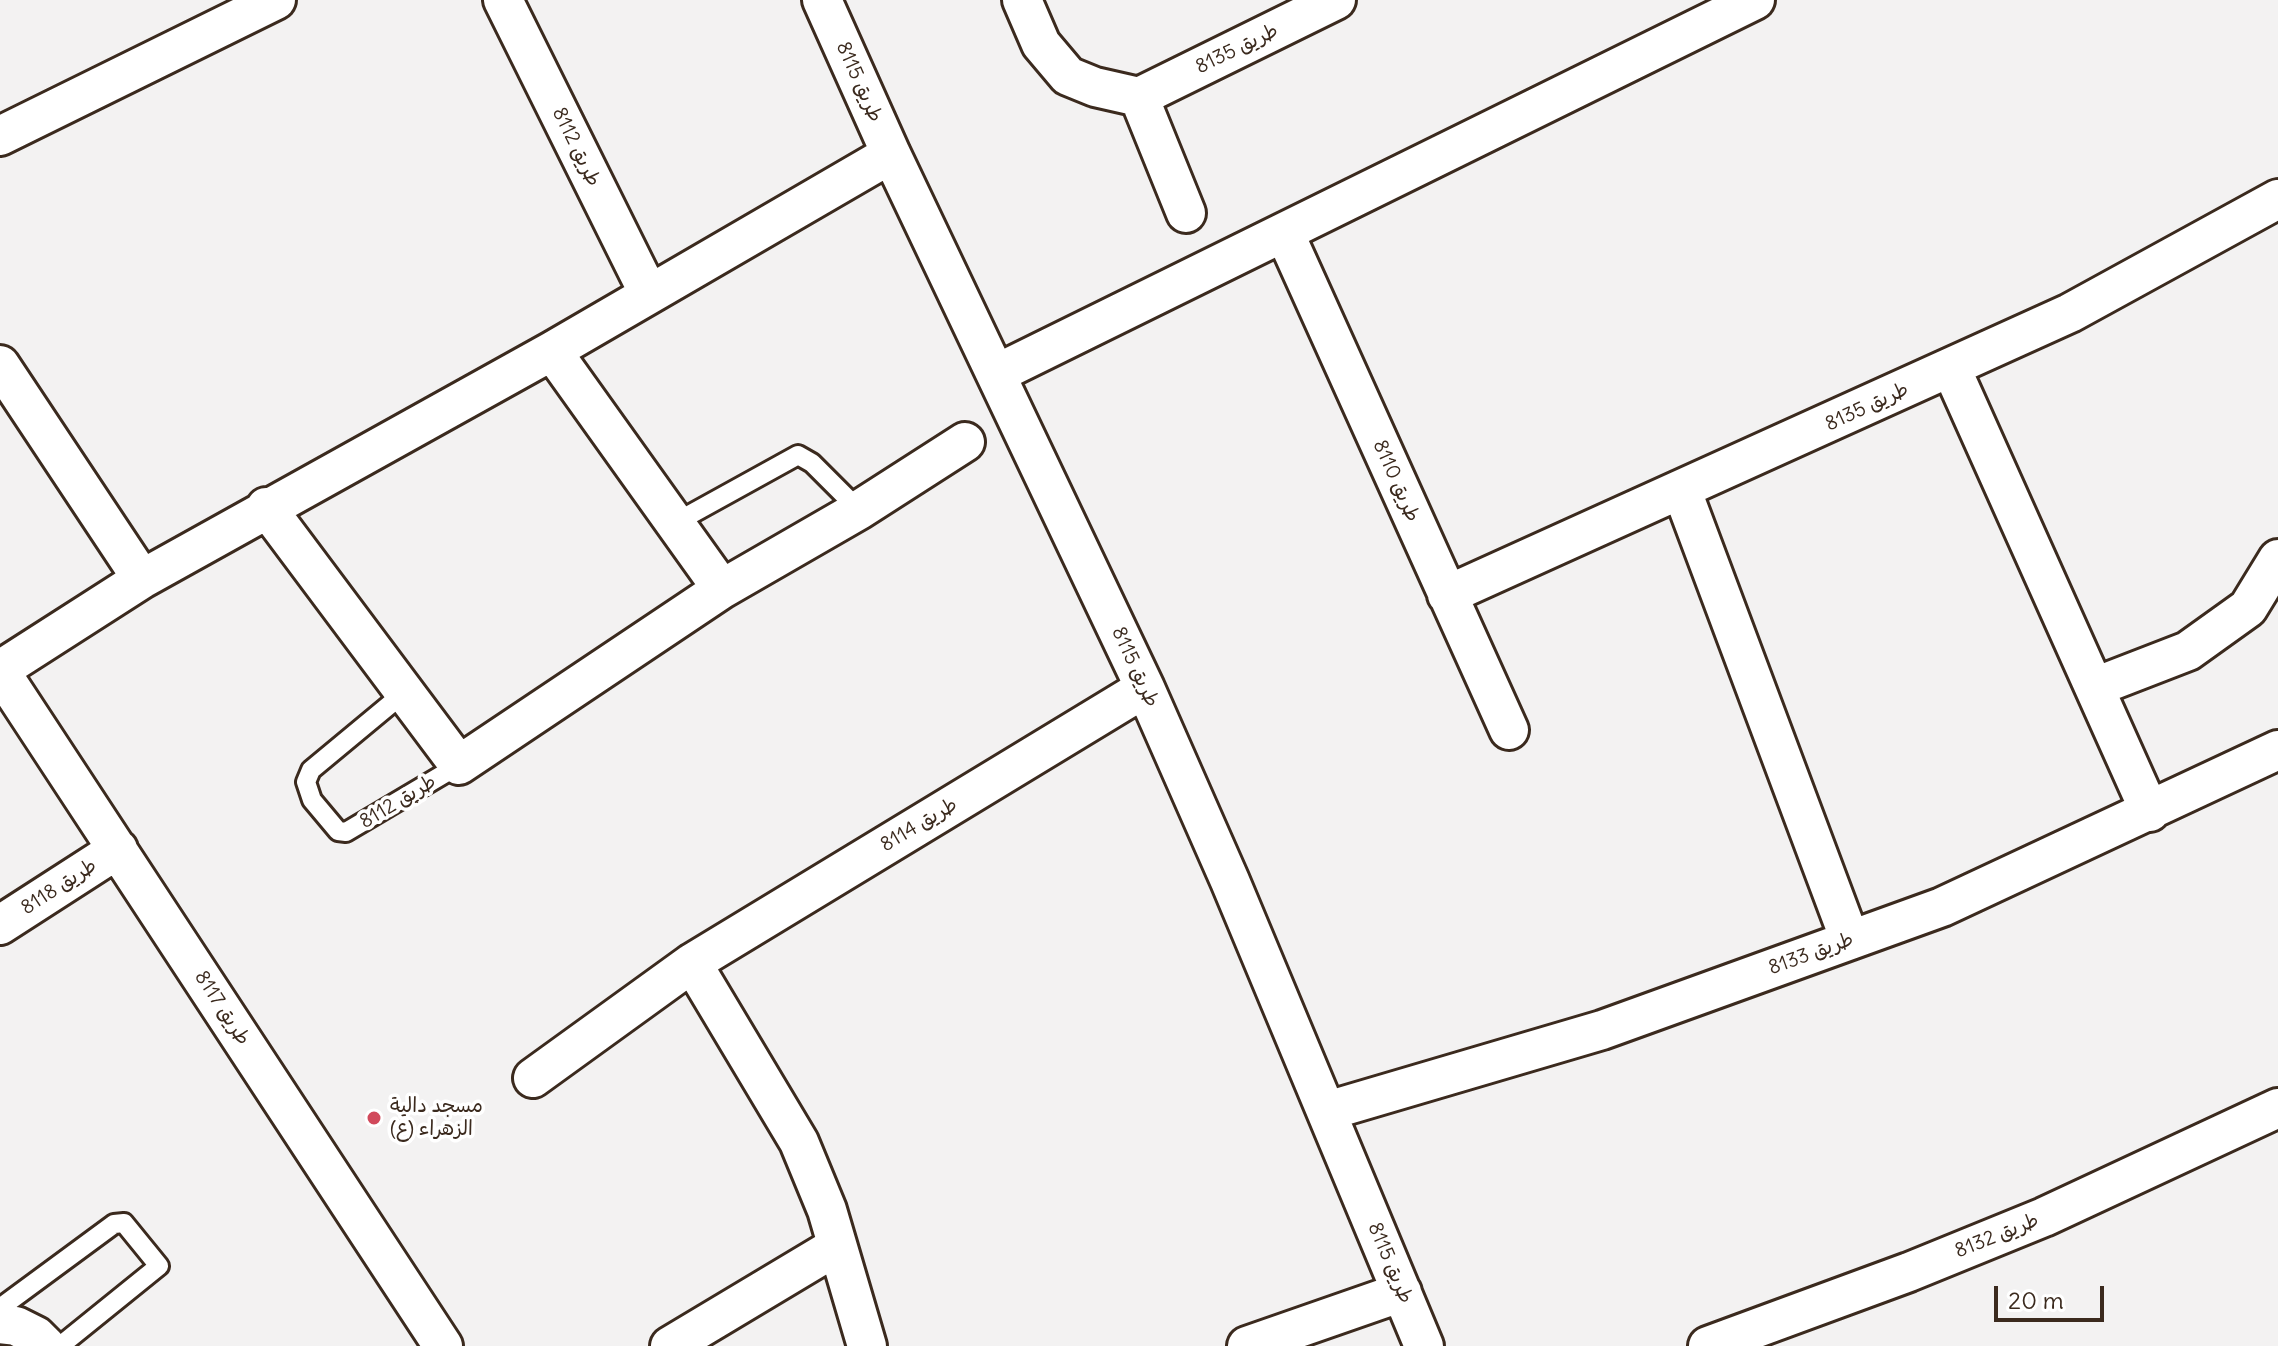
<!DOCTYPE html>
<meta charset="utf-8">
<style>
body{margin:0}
#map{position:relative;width:2278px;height:1346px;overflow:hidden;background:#f3f2f2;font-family:Delius,sans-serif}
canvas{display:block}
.scale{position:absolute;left:1994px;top:1286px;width:110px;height:36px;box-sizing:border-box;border:4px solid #3b2a1e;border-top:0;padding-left:10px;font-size:24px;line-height:28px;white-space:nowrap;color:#3b2a1e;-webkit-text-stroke:6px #fff;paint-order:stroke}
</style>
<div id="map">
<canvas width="2278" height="1346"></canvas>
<div class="scale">20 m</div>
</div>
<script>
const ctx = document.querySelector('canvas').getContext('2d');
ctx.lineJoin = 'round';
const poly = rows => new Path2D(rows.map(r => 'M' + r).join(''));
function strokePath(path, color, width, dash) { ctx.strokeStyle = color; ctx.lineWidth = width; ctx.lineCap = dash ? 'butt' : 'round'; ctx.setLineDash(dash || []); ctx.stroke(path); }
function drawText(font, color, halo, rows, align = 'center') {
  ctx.font = font + ' Delius,"Playpen Sans Arabic",sans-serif'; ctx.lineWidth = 7; ctx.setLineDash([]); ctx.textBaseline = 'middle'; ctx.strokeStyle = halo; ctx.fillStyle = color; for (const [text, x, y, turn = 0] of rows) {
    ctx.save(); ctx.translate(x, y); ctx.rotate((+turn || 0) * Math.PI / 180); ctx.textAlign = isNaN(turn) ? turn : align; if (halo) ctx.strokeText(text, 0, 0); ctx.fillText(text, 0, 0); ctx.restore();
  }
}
const lane = poly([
 [673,524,798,455,812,463,859,510],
 [405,692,311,770,306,782,312,800,338,831,346,832,459,765],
 [0,1308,114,1224,124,1223,159,1266,60,1346]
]);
const street = poly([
 [503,0,649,294],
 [822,0,891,154,1145,688,1230,881,1424,1346],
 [1022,0,1041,44,1068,76,1095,87,1139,97],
 [1139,97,1336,0],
 [1139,97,1186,213],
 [0,136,276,0],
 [1284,232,1509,730],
 [552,351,722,589],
 [0,365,142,579],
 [1951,368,2150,812],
 [996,374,1755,0],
 [1682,491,1850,940],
 [266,507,459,765,722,589,859,510,965,442],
 [1447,595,2070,313,2278,199],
 [0,670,142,579,552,351,891,154],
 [0,671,443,1346],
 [2095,687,2188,651,2248,608,2278,559],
 [0,925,118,849],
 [692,963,799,1142,827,1210,867,1346],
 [533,1078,692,963,1145,688],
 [1327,1111,1602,1030,1942,907,2278,750],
 [0,1324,16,1326,36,1336,46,1346],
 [670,1346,837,1246],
 [1247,1346,1402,1292],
 [1708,1346,1909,1272,2044,1217,2278,1108]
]);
strokePath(lane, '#3b2a1e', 24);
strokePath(street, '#3b2a1e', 44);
strokePath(lane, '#fff', 18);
strokePath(street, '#fff', 38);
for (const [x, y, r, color] of [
 [374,1118,8,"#d1495b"]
]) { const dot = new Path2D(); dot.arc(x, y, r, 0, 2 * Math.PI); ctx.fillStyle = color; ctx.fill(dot); strokePath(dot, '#fff', 3); }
drawText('20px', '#3b2a1e', '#fff', [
 ["طريق 8135",1237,49,-26],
 ["طريق 8115",859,82,66],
 ["طريق 8112",576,147,64],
 ["طريق 8135",1867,407,-25],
 ["طريق 8110",1396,481,66],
 ["طريق 8115",1135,667,65],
 ["طريق 8112",398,802,-31],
 ["طريق 8114",919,825,-31],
 ["طريق 8118",59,887,-33],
 ["طريق 8133",1811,954,-20],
 ["طريق 8117",222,1008,57],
 ["طريق 8132",1997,1236,-22],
 ["طريق 8115",1390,1263,67]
]);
drawText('20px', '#3b2a1e', '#fff', [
 ["مسجد دالية",390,1106],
 ["الزهراء (ع)",390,1129]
], 'left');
</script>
